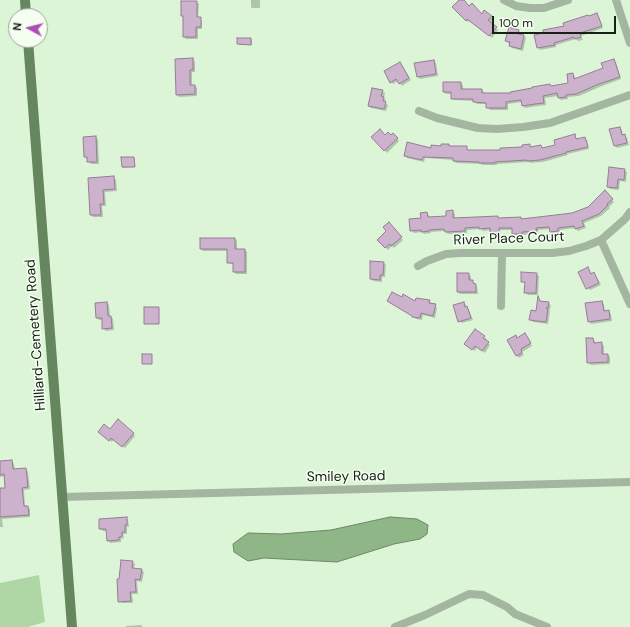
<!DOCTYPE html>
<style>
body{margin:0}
#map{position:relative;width:630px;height:627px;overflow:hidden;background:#ddf5d7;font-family:"DM Sans",sans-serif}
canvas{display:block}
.north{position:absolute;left:8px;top:8px;width:40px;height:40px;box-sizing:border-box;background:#f4fef1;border:1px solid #9ca599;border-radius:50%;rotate:277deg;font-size:11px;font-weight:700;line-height:16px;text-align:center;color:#172015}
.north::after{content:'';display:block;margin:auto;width:14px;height:18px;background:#af4db4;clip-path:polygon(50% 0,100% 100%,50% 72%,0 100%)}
.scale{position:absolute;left:492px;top:16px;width:124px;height:18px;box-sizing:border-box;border:2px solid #172015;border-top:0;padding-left:5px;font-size:12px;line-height:14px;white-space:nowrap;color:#172015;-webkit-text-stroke:3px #f4fef1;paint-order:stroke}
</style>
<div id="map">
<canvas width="630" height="627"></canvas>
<div class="north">N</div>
<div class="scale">100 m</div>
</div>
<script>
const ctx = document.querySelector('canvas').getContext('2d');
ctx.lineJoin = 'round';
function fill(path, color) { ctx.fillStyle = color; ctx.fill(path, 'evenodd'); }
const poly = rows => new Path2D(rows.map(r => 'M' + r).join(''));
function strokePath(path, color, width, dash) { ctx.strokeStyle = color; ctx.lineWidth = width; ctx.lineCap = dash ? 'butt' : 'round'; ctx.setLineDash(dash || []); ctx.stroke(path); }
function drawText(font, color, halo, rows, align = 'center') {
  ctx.font = font + ' "DM Sans",sans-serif'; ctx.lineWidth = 3; ctx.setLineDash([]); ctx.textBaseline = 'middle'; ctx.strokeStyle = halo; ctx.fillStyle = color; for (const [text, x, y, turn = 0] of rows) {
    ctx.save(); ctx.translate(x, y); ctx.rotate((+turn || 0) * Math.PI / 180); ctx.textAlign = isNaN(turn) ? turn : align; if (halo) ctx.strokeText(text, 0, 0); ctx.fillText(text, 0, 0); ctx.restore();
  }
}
fill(poly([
 [39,575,45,622,28,627,0,627,0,583]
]), '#afd7a6');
const water = poly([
 [390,517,417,519,428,525,427,534,420,539,394,544,337,562,264,558,248,561,234,552,233,544,248,533,281,534,331,530,390,517]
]);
fill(water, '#8eb686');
strokePath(water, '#6a8964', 1);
fill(poly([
 [251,0,260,0,260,8,252,8,251,7],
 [460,0,462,0,469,7,482,15,484,12,493,19,490,23,498,30,492,38,470,21,468,22,453,7],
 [196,2,199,4,198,18,200,18,202,21,202,29,198,29,198,39,186,39,184,37,184,17,182,15],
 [597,14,599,17,603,28,581,36,583,40,578,41,576,39,556,45,556,47,540,50,538,47,589,17],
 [519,31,521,33,521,35,524,36,526,38,523,51,512,48,510,46,511,44,508,43,506,41],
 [251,39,252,40,252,45,239,45,238,44],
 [193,59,195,62,195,72,192,72,192,86,195,86,197,88,197,96,179,97,177,94],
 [614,60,616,62,621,79,602,86,579,96,568,97,568,99,561,100,559,98,558,96,545,98,546,105,538,106,525,108,523,106,522,102,508,104,508,110,490,110,487,107,487,104,477,104,474,101,455,100,452,98,452,94,446,94,444,92,444,83,461,83,463,85,463,90,482,90,484,92,484,94,512,94,550,85,552,87,569,84,573,74,575,77,576,80,604,68],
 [434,61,436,63,438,76,420,79,418,77],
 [402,65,411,80,402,86,398,81,393,84,391,82],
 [382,91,385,93,384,98,386,100,385,103,388,105,386,111,371,108,369,106],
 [620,128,622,130,623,136,625,136,627,138,629,145,617,148,615,146],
 [393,134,399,141,387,153,373,137,391,136],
 [575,136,577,139,585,138,587,140,589,149,567,154,568,155,543,162,530,163,529,162,497,164,497,165,482,165,481,164,456,163,454,161,454,160,425,158,424,162,407,158,405,155,449,145,450,147,466,147,469,151,501,151,523,148,529,145,532,148,541,146,543,149,556,145],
 [96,137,98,140,99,164,91,164,85,157],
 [134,158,135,159,135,167,123,168,122,167],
 [624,170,627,172,626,182,620,181,619,190,610,189,608,187],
 [113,177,116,180,117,191,105,192,106,206,102,206,103,217,93,217,91,215,89,179],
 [605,192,614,202,609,207,610,208,601,216,584,223,586,228,578,231,575,228,560,230,560,233,553,234,551,232,550,229,538,230,538,233,516,236,513,234,513,230,500,230,501,235,494,235,491,233,491,230,483,231,481,229,467,230,467,233,448,234,445,231,431,232,431,233,424,234,422,232,414,233,411,230,427,213,429,216,430,218,447,217,452,211,455,214,455,219,497,217,499,219,521,218,522,220,573,214,588,207],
 [389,224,403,240,394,248,392,246,388,250,378,240,388,231],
 [201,239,235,239,237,241,237,250,245,250,247,252,247,274,236,274,234,272,234,264,231,264,228,262,228,251,203,251,201,249],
 [383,263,386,265,385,277,382,277,382,282,373,281,371,279],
 [588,269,592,275,594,274,596,276,601,285,590,290,587,288],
 [468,274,471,276,471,281,472,281,474,283,474,284,477,287,478,294,460,294,458,292],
 [536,274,539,276,538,295,528,295,525,292,526,284,522,281],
 [539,298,541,302,548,303,551,305,550,309,549,310,550,311,548,324,533,322,530,319,537,312],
 [402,299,416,303,429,301,437,308,435,318,423,315,422,320,416,319,413,316,390,303,388,301],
 [602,302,604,304,605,312,609,311,611,314,612,321,591,324,589,321],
 [107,303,109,305,110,317,111,317,113,319,114,330,106,331,103,328,103,320,99,320,97,317],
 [463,303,466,305,466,307,469,310,473,320,462,323,459,321],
 [515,336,518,339,527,337,532,346,522,352,524,355,519,358,517,356],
 [484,337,487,339,485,341,490,345,485,353,477,347,475,351,468,346],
 [593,339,595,341,595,344,601,343,604,346,604,355,608,355,610,357,610,364,591,365,588,362],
 [110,430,133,433,135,436,125,448,114,439,112,442,102,434],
 [12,461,14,464,15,470,26,469,28,472,30,489,24,490,25,507,27,507,30,509,30,517,2,519,3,527,0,527,0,491,6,491,5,476,0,477,0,462],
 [126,518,128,520,129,527,127,527,127,534,123,534,124,538,121,539,121,542,110,543,108,540,107,531,103,531,100,529],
 [132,562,135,564,134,569,141,570,144,572,142,582,137,581,138,594,132,594,133,603,122,603,119,601,120,580],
 [141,625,143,627,126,627,126,626]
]), '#0003');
const building = poly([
 [459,0,464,0,469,6,472,3,482,14,484,10,492,16,488,20,497,27,489,36,467,19,466,21,452,7,459,0],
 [181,1,197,1,197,17,201,17,201,27,196,27,196,37,183,37,183,16,181,16,181,1],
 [597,13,602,26,580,33,581,37,575,39,574,37,554,43,555,45,537,48,534,35,543,33,543,30,564,26,563,23,588,15,589,16,597,13],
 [509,27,519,30,518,34,524,35,521,49,509,46,510,42,505,41,509,27],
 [237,38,251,38,251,45,237,44,237,38],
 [193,58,193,70,190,70,190,85,195,85,195,94,176,95,175,59,193,58],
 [614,59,620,77,599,84,576,94,566,95,566,97,558,98,557,93,543,96,544,103,535,104,522,106,521,100,506,102,506,108,486,108,486,103,473,102,473,99,451,99,451,92,443,92,443,82,461,82,461,89,482,89,482,93,511,93,510,92,532,88,532,87,550,84,551,86,568,83,567,74,573,73,574,79,603,68,601,63,614,59],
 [434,60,436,74,417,77,414,63,434,60],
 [400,62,409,78,399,84,396,79,390,83,384,71,400,62],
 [372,88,383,90,381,96,384,97,383,101,386,102,384,109,368,106,372,88],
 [620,127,622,135,625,134,627,143,614,146,609,129,620,127],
 [380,129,385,135,388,132,391,135,393,133,398,138,384,151,371,137,380,129],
 [575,134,576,139,585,137,588,147,566,152,566,153,540,160,527,161,527,160,495,162,495,163,479,163,479,162,453,161,453,158,423,157,422,160,404,156,407,142,431,148,431,145,441,146,441,144,449,144,449,146,467,146,467,150,500,150,500,148,522,147,522,145,530,144,530,147,541,145,542,148,555,145,554,140,575,134],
 [96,136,97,162,87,162,87,157,84,157,83,137,96,136],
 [121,157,134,157,135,167,122,167,121,157],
 [609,167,625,169,624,180,618,179,617,188,607,187,609,167],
 [114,176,115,189,103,190,104,204,100,204,101,215,90,215,88,178,114,176],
 [605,190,613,199,607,204,608,205,599,214,582,221,584,226,575,229,574,226,558,228,558,231,550,232,549,227,536,228,537,231,522,232,522,234,512,234,512,228,499,228,499,233,490,234,490,228,479,229,479,227,465,228,465,231,445,232,444,229,429,230,429,231,421,232,421,230,410,231,409,219,421,218,420,213,427,212,428,217,446,216,446,211,453,210,453,218,498,216,498,218,521,217,521,219,547,216,572,213,588,207,605,190],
 [389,222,402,237,391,246,390,244,385,248,377,240,386,231,383,227,389,222],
 [200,238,235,238,235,249,245,249,245,272,233,272,233,263,227,263,227,249,200,249,200,238],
 [370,261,384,262,383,275,380,275,380,280,370,279,370,261],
 [588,267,591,274,594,272,599,283,586,289,578,272,588,267],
 [521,272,537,273,536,293,524,293,525,282,521,282,521,272],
 [457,273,469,273,469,280,473,280,473,283,476,284,476,292,457,292,457,273],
 [392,292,402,297,403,294,415,301,416,298,430,300,429,303,436,304,433,316,421,313,420,318,412,317,412,316,387,301,392,292],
 [538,296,540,301,549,302,548,307,546,308,548,308,546,322,529,320,531,310,536,311,538,296],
 [602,301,604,311,609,310,610,319,588,322,585,303,602,301],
 [107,302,108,316,111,316,112,328,102,329,102,318,96,318,95,303,107,302],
 [464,302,465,307,467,306,471,318,458,322,453,305,464,302],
 [144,307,159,307,159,324,144,324,144,307],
 [475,329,485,336,483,338,489,342,482,351,475,346,472,350,464,344,475,329],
 [525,333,531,343,521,349,522,353,516,356,507,340,516,335,517,338,525,333],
 [586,338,593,338,594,343,602,342,602,354,608,354,608,362,587,363,586,338],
 [142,354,152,354,152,364,142,364,142,354],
 [118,419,134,433,122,447,111,438,109,441,98,432,104,424,110,429,118,419],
 [12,460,13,469,26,468,28,487,22,488,24,506,28,506,29,515,0,517,0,488,5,488,4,474,0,475,0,461,12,460],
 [127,517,127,525,125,525,125,532,122,532,122,536,119,537,119,540,107,541,106,529,99,529,99,519,127,517],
 [121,560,133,561,132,568,142,569,140,580,135,579,136,592,130,592,131,601,118,602,117,579,119,579,121,560]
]);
fill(building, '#ccb2cd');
strokePath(building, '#967d96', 1);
strokePath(poly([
 [504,0,516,6,530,8,544,8,568,0],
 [616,0,630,43],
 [419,111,437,118,478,128,497,129,523,127,550,123,630,95],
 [601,240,630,304],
 [418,266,427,261,446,254,461,253,552,253,569,251,586,246,601,240,625,219,630,212],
 [501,306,502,253],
 [62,497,630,482],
 [395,627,425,615,469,594,483,595,507,607,515,614,547,627]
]), '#a4b5a0', 8);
strokePath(poly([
 [25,0,26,16],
 [28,40,72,627]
]), '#66865f', 10);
drawText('14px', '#172015', '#f4fef1', [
 ["River Place Court",509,239,-2],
 ["Hilliard-Cemetery Road",36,335,-94],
 ["Smiley Road",346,477,-1]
]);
</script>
